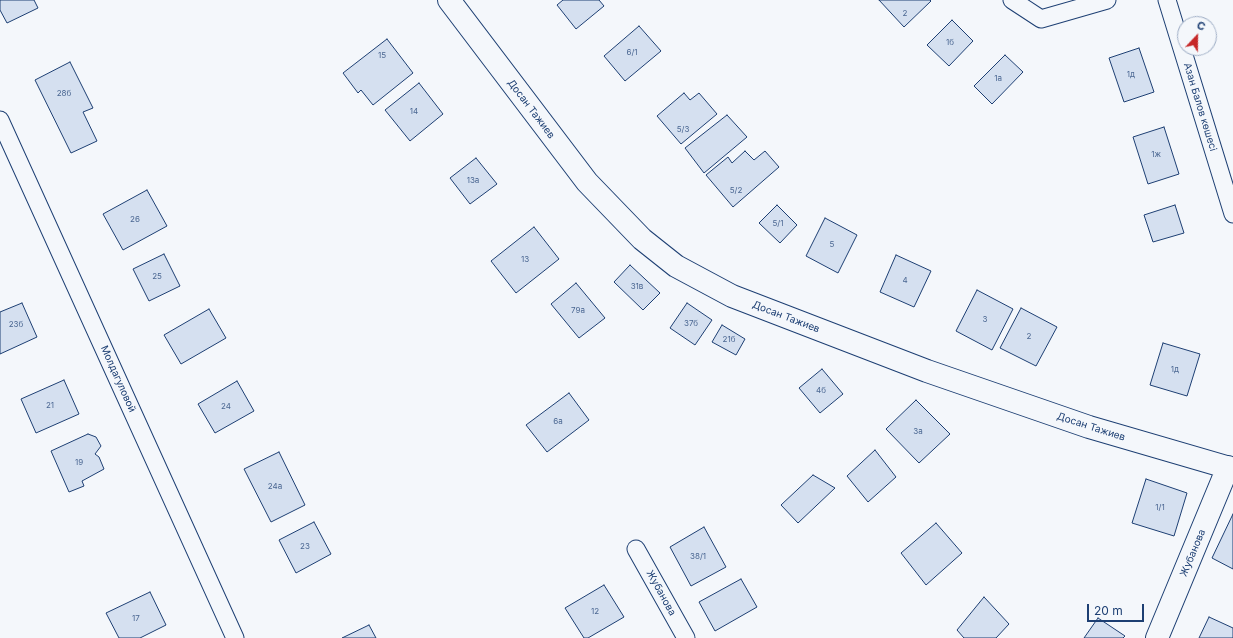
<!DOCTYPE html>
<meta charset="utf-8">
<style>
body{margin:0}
#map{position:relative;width:1233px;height:638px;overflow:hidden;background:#f4f7fb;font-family:Inter,sans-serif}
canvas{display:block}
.north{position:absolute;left:1177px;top:16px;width:40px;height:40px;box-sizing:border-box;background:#f4f7fb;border:1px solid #9eadc5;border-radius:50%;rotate:22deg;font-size:11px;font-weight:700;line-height:16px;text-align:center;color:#1d3f73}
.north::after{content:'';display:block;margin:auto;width:14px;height:18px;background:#c62828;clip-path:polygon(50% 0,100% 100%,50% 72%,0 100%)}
.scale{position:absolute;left:1087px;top:604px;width:57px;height:18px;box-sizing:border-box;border:2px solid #1d3f73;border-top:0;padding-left:5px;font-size:12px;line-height:14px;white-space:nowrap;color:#1d3f73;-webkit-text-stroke:3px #f4f7fb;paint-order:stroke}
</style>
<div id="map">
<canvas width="1233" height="638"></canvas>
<div class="north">С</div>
<div class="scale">20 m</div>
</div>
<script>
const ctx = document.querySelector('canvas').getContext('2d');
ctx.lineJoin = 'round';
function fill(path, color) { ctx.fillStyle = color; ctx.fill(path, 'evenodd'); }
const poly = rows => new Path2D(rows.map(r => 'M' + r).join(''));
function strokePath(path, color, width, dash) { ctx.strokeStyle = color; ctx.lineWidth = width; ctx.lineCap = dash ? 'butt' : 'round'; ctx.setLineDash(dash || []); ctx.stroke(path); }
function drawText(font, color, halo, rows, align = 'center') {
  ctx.font = font + ' Inter,sans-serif'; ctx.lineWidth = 3; ctx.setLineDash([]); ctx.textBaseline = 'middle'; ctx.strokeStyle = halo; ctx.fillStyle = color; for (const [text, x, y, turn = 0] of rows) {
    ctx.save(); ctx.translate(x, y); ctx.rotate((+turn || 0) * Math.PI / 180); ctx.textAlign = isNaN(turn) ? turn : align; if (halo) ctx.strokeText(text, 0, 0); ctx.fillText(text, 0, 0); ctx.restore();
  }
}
const building = poly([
 [0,0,34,0,38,8,7,23,0,10,0,0],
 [563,0,599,0,604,6,576,29,557,5,563,0],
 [879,0,930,0,931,1,904,27,879,0],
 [952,20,973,41,949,66,927,45,952,20],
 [639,26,661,51,625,81,604,56,639,26],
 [387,39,413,73,373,105,361,90,358,93,343,73,387,39],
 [1139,48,1154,92,1124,102,1109,58,1139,48],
 [1005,55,1023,72,992,104,974,86,1005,55],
 [70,62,93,108,83,112,97,141,71,153,35,80,70,62],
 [419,83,443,114,410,141,385,110,419,83],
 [684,93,690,100,699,93,717,114,681,144,657,116,684,93],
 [727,115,747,137,704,173,685,148,727,115],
 [1164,127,1179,174,1148,184,1133,137,1164,127],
 [745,151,754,160,765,151,779,167,733,207,706,175,728,157,732,163,745,151],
 [476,158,497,184,470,204,450,178,476,158],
 [147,190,167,226,123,250,103,214,147,190],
 [777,205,797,225,780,243,759,223,777,205],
 [1175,205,1184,233,1153,242,1144,215,1175,205],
 [825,218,857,235,838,273,806,256,825,218],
 [534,227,559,259,516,293,491,261,534,227],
 [164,254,180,286,149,301,133,269,164,254],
 [896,255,931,271,914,307,880,292,896,255],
 [630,265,660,293,643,310,614,282,630,265],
 [576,283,605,318,579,338,551,304,576,283],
 [977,290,1013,309,992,350,956,331,977,290],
 [22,303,37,337,0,354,0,312,22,303],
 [687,303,712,320,695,345,670,328,687,303],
 [1021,308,1057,327,1036,366,1000,348,1021,308],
 [209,309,226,338,181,364,164,335,209,309],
 [722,325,745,339,736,355,712,342,722,325],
 [1163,343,1200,354,1187,396,1150,385,1163,343],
 [822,369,843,394,820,413,799,388,822,369],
 [64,380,79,414,36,433,21,399,64,380],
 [237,381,254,411,215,433,198,404,237,381],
 [569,393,589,420,547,452,526,425,569,393],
 [916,400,950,434,919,463,886,429,916,400],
 [88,434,96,437,101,446,95,454,99,457,104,469,82,481,84,486,69,492,51,451,88,434],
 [875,450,896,477,868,502,847,476,875,450],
 [279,452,305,505,271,522,244,469,279,452],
 [813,475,835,488,798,523,781,505,813,475],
 [1146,479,1187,493,1174,536,1132,523,1146,479],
 [1233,514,1233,569,1212,558,1233,514],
 [314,522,331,554,296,573,279,540,314,522],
 [936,523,962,553,926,585,901,553,936,523],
 [704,527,726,567,691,586,670,547,704,527],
 [741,579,757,607,715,631,699,602,741,579],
 [604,585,624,617,588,638,584,638,565,608,604,585],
 [150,592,166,625,140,638,119,638,106,613,150,592],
 [984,597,1009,624,996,638,964,638,957,630,984,597],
 [1209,617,1233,628,1233,638,1199,638,1209,617],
 [1098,618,1125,636,1123,638,1084,638,1098,618],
 [369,625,376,638,342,638,369,625]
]);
fill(building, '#d5e0f0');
strokePath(building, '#1d3f73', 1);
const street = poly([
 [1012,0,1041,19,1107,0],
 [1167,0,1233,214],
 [0,120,235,638],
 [636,549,686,638]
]);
const secondary = poly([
 [449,0,587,182,642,239,676,266,732,296,927,371,1089,427,1233,469],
 [1157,638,1228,467]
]);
strokePath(street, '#1d3f73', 19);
strokePath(secondary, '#1d3f73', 24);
strokePath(street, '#f4f7fb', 17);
strokePath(secondary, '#f4f7fb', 22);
drawText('8px', '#4b6792', null, [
 ["2",905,14],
 ["1б",950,43],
 ["6/1",632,53],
 ["15",382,56],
 ["1д",1131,75],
 ["1а",998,79],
 ["28б",64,94],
 ["14",414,112],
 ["5/3",683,130],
 ["1ж",1156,155],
 ["13а",473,181],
 ["5/2",736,191],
 ["26",135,220],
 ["5/1",778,224],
 ["5",832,245],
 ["13",525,260],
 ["25",157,277],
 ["4",905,281],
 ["31в",637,287],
 ["79а",578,311],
 ["3",985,320],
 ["37б",691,324],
 ["23б",16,325],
 ["2",1029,337],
 ["21б",729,340],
 ["1д",1175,370],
 ["4б",821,391],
 ["21",50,406],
 ["24",226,407],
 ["6а",558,422],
 ["3а",918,432],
 ["19",79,463],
 ["24а",275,487],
 ["1/1",1160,508],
 ["23",305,547],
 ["38/1",698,557],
 ["12",595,612],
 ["17",136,619]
]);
drawText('10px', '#1d3f73', '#f4f7fb', [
 ["Азан Балов көшесі",1200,107,73],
 ["Досан Тажиев",531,109,53],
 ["Досан Тажиев",786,317,21],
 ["Молдагуловой",118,379,66],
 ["Досан Тажиев",1091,427,18],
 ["Жубанова",1193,553,-67],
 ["Жубанова",661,593,61]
]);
</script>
